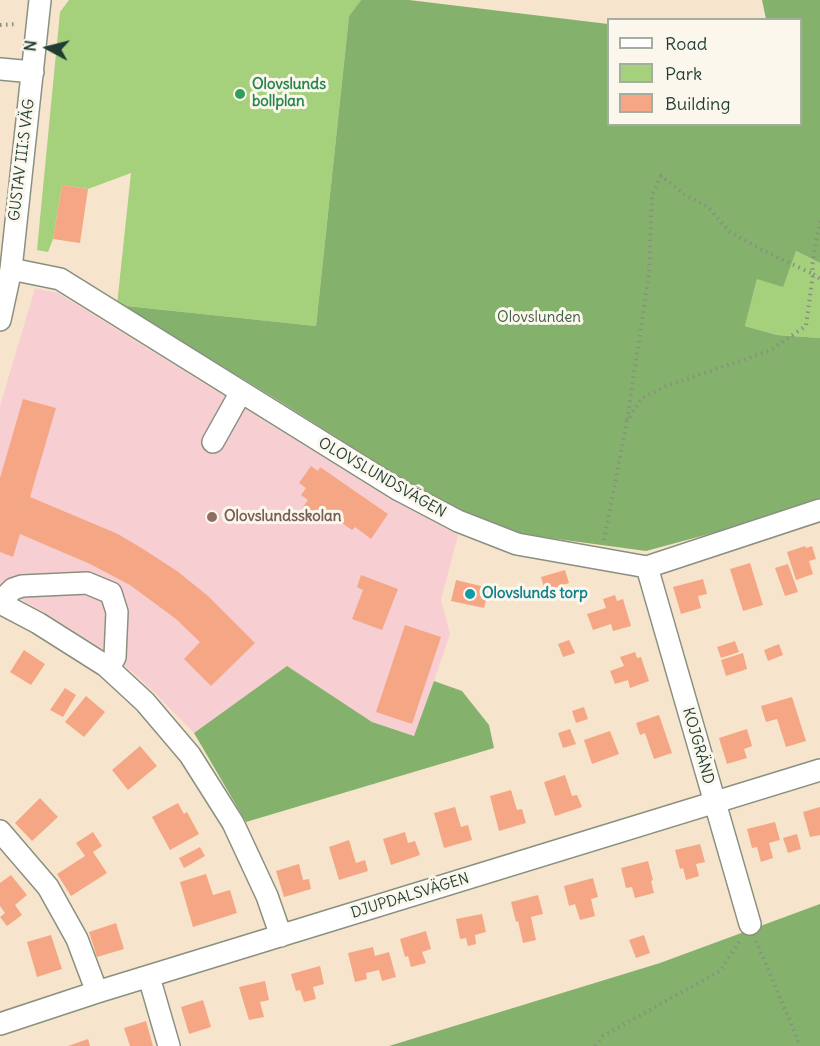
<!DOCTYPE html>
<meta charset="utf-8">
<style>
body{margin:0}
#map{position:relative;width:820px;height:1046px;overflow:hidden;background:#f6e4cc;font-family:Delius,sans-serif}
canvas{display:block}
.legend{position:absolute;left:607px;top:18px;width:195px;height:108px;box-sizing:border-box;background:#fbf7ec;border:2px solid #a3ada2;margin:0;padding:8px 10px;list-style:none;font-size:18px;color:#1f3d34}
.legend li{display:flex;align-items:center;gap:12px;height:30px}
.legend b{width:30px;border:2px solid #a3ada2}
.north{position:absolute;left:18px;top:18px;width:60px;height:60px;-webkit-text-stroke:4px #fbf7ec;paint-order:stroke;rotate:277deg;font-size:16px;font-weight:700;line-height:24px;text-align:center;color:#1f3d34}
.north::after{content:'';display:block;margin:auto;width:21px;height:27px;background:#1f3d34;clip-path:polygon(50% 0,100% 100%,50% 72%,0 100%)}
</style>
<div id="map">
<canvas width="820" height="1046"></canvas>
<ul class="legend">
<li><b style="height:8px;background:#fff"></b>Road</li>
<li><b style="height:16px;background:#a5d07c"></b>Park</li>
<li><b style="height:16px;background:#f5a785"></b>Building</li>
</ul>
<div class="north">N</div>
</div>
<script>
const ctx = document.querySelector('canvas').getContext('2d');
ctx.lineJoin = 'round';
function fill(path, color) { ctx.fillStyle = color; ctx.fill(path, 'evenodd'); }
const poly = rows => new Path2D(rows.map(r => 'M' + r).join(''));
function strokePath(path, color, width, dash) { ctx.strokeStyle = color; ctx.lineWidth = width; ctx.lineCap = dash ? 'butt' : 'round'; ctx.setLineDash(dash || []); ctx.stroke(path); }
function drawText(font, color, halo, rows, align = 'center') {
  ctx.font = font + ' Delius,sans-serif'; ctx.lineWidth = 6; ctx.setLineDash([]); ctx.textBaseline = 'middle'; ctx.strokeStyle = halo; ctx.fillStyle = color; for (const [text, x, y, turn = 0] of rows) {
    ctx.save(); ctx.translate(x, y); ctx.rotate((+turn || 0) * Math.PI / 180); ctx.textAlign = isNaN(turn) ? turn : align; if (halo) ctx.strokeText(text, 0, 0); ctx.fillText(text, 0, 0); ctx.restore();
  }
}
fill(poly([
 [35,288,58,293,392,500,458,535,441,600,450,634,415,736,372,722,287,667,194,733,151,689,114,656,44,612,0,588,0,406]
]), '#f7cfd2');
fill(poly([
 [69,0,361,0,349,16,316,326,117,305,131,173,88,189,62,185,53,239,48,252,37,250,60,12],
 [796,251,820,263,820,338,777,335,745,326,757,279]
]), '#a5d07c');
fill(poly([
 [361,0,409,0,608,24,608,124,800,124,800,20,766,19,762,0,820,0,820,263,796,251,783,287,757,279,745,326,777,335,820,338,820,504,646,551,520,534,463,511,406,481,276,399,151,323,117,305,316,326,349,16],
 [287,666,372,722,414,736,434,681,462,691,489,725,494,748,246,822,194,733],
 [820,904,820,1046,389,1046,660,963]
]), '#84b26c');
fill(poly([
 [62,185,88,189,80,243,53,239],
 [23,399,56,408,30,497,118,534,143,549,177,571,208,596,255,643,211,686,184,659,200,642,176,619,130,585,90,564,20,534,13,557,0,552,0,478],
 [311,466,318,471,320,467,388,514,371,539,355,527,352,530,329,514,323,522,302,508,308,500,301,495,306,488,299,483],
 [805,546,806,548,812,546,816,559,809,561,813,574,796,580,787,552],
 [750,563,763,605,743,611,730,569],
 [788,564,798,592,785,596,775,568],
 [565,570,569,583,545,591,541,577],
 [361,575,398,589,382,630,352,619,363,590,357,587],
 [703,579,707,594,698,596,701,608,681,614,673,587],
 [456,580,489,588,484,608,451,601],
 [615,595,617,601,623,599,631,626,613,631,611,624,593,630,587,614,606,608,603,599],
 [405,625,441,637,412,724,376,712],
 [569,640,575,653,563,657,558,644],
 [735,641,739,652,721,658,717,647],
 [779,644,783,655,768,661,764,650],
 [24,650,45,664,31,685,10,672],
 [635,652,637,658,641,657,649,681,630,688,628,680,615,684,610,671,624,666,620,657],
 [743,653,747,669,726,676,721,660],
 [65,688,76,695,63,717,50,710],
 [86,696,105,712,84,737,65,722],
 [792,697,806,741,786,747,777,719,766,722,761,706],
 [584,707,588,719,576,723,572,711],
 [659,715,672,753,654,759,645,733,640,735,636,723],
 [570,729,576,744,563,748,558,733],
 [747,729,752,746,744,749,747,758,727,764,719,738],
 [610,731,619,754,592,764,584,740],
 [140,746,157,766,128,790,112,770],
 [565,775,572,796,577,795,582,807,555,816,544,782],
 [511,790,517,810,522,809,526,823,499,831,490,796],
 [40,798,58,817,32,841,15,823],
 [178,803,184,814,187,812,199,834,170,850,152,817],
 [455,807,461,827,468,825,472,840,444,848,434,813],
 [820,807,820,835,810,837,803,812],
 [775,822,780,840,769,843,773,858,761,862,757,847,752,848,747,829],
 [93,832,102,846,93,852,107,873,71,896,57,874,85,856,76,843],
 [405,832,408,843,415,841,420,855,391,865,383,839],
 [797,834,801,849,788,853,783,838],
 [349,840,356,863,365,860,368,871,339,880,329,847],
 [700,844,705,862,696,864,699,876,686,880,683,868,680,869,675,850],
 [200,847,205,856,184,868,179,858],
 [648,861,653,880,651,881,654,893,635,898,632,887,626,888,621,868],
 [299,864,303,880,309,879,311,889,284,897,276,871],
 [206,874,213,895,230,890,237,913,193,927,180,882],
 [11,875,27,895,15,905,22,915,7,926,0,917,5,913,0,906,0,883],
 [593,878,598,897,591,899,595,916,580,920,575,904,569,906,564,886],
 [538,895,543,914,531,917,536,940,523,943,518,921,516,922,511,902],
 [482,914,486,932,475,935,476,944,468,946,466,938,460,939,456,919],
 [116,923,124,949,97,957,89,932],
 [426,931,431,949,422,952,426,963,411,967,408,956,405,957,400,939],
 [51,935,62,969,37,977,27,942],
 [644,935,650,953,636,958,629,940],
 [373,947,375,956,389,952,396,977,382,981,379,970,366,973,367,979,355,982,348,953],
 [320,966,324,984,313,987,316,999,304,1002,300,990,296,991,291,974],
 [265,981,269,1000,260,1002,264,1017,249,1020,239,987],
 [203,1000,211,1027,189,1034,181,1007],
 [146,1021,153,1046,130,1046,124,1028],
 [88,1039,90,1046,68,1046]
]), '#f5a785');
const minor = poly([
 [0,69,33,72],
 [11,269,60,279,399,490,458,521,517,544,647,567,820,510],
 [0,320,11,269,40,0],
 [213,442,241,392],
 [647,567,750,924],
 [0,603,38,623,106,666,145,702,190,755,233,823,267,896,281,936],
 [4,605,8,594,13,589,22,586,87,583,111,593,117,612,115,657,109,668],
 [0,831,48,887,77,939,97,992],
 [149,977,169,1046],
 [0,1024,97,992,820,770]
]);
strokePath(minor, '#8a9080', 24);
strokePath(poly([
 [0,25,17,24],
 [820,221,812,266,813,274,820,279],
 [604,540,627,421,642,398,666,386,769,351,806,326,813,274,760,249,730,232,708,207,684,194,661,176,652,195,649,273,627,421],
 [756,941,798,1040,797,1046],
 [595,1046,603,1036,720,971,740,940]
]), '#8a9080', 4, [1.5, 4.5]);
strokePath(minor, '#fff', 21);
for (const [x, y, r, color] of [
 [240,94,6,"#2e9e5b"],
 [212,517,6,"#8d6e63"],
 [470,594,6,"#0f9aa8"]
]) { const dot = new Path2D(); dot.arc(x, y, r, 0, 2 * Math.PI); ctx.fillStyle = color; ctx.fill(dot); strokePath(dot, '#fbf7ec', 2); }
drawText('bold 15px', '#27864d', '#fbf7ec', [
 ["Olovslunds",252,85],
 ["bollplan",252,102]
], 'left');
drawText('15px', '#1f3d34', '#fbf7ec', [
 ["GUSTAV III:S VÄG",22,160,-83],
 ["OLOVSLUNDSVÄGEN",382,478,30],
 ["KOJGRÄND",698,746,74],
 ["DJUPDALSVÄGEN",410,896,-17]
]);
drawText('15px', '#3a5a42', '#fbf7ec', [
 ["Olovslunden",539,318]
]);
drawText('bold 15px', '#785e54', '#fbf7ec', [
 ["Olovslundsskolan",224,517]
], 'left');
drawText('bold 15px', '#0d838f', '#fbf7ec', [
 ["Olovslunds torp",482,594]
], 'left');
</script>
